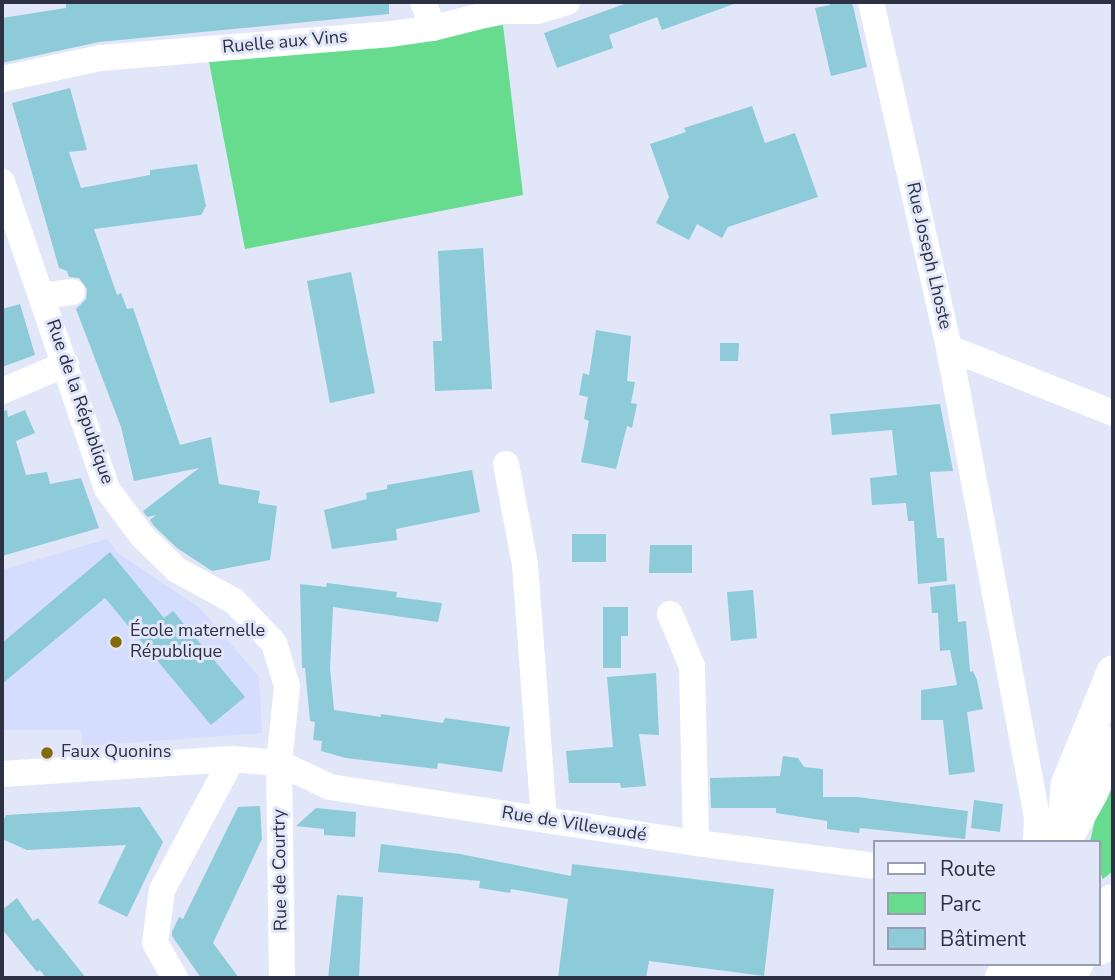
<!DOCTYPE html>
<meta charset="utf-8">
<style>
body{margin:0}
#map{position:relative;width:1115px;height:980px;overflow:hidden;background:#e1e6f9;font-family:"Nunito Sans",sans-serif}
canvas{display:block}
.frame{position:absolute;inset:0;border:4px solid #2c3143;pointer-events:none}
.legend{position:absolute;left:873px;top:840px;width:228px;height:126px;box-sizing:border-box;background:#e1e6f9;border:2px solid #999eb0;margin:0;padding:9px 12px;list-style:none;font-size:21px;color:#2c3143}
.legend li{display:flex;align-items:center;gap:14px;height:35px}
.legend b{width:35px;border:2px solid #999eb0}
</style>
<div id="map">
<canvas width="1115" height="980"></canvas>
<div class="frame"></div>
<ul class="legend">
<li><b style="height:9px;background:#fff"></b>Route</li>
<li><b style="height:19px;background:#67dc8f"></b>Parc</li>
<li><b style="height:19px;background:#8dcbd9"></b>Bâtiment</li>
</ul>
</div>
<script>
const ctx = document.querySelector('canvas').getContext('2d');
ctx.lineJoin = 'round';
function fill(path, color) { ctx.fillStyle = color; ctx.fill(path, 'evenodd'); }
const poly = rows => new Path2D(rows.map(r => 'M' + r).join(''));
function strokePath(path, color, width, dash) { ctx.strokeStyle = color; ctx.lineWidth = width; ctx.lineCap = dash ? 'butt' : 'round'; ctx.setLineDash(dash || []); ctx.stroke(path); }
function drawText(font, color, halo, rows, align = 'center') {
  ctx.font = font + ' "Nunito Sans",sans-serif'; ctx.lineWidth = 6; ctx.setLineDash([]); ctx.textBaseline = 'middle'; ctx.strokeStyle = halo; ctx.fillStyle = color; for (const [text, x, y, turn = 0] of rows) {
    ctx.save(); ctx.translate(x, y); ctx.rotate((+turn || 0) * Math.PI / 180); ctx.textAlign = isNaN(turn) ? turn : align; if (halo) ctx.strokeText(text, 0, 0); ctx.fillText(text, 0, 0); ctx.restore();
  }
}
fill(poly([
 [107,539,118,553,200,608,259,677,262,733,83,746,81,730,2,730,2,570]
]), '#d4ddfe');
fill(poly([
 [503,25,523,195,245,249,209,62,406,41],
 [1113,769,1113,871,1103,879,1099,871,1099,842,1090,842,1098,806]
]), '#67dc8f');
fill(poly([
 [66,2,389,2,389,14,99,42,2,63,2,18,66,8],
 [630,2,733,2,734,4,662,30,657,17,609,35,613,48,557,68,544,33],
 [829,2,852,2,867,67,831,76,815,8,830,5],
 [70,88,87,150,69,152,81,188,150,175,150,170,197,164,206,206,201,215,94,229,117,295,121,293,127,309,133,308,180,445,211,437,219,484,260,491,258,503,277,506,270,560,212,571,177,548,154,526,150,520,156,515,147,517,143,511,199,468,134,481,121,427,76,309,86,299,87,289,79,278,69,277,67,271,59,268,12,103],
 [752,106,765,143,795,133,818,197,728,227,722,238,697,224,689,240,656,223,669,197,650,144,686,132,684,128],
 [483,248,492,389,435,391,433,341,442,341,438,251],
 [351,272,375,393,330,403,307,281],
 [20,304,35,355,2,367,2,309],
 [596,330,631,336,627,381,635,382,631,403,637,404,632,428,627,426,616,469,581,462,589,421,584,419,588,397,579,395,583,373,589,375],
 [720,343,739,343,738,361,720,361],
 [940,404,953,471,930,472,937,538,944,538,947,581,918,584,914,521,908,521,906,503,872,505,870,478,897,475,892,430,832,435,830,414],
 [7,410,8,417,25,410,35,433,16,441,26,475,47,472,50,484,81,478,99,528,2,556,2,411],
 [472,470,480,512,396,529,397,540,332,549,324,510,367,499,366,493,387,489,387,485],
 [572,534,606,534,606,562,572,562],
 [650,545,692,545,692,573,649,573],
 [110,552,164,618,173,611,245,697,211,725,105,598,2,684,2,643],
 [327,583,397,592,396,597,442,603,438,622,333,607,330,668,334,710,381,717,381,714,443,723,445,718,510,727,502,772,438,763,437,769,346,758,321,751,322,741,313,740,315,722,310,721,305,668,302,668,300,584,326,587],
 [955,584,958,622,966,621,970,672,973,671,977,680,983,709,967,712,975,772,949,775,943,720,921,720,921,690,957,685,950,650,940,651,938,613,932,613,930,587],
 [753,590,757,638,731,641,727,592],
 [603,607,628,607,628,636,621,636,621,668,603,668],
 [656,673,659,735,639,734,646,786,621,788,620,783,569,783,566,751,613,747,607,677],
 [783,756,798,758,804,767,823,769,823,797,857,797,968,811,965,839,860,828,859,833,827,829,827,821,776,813,776,808,711,808,710,778,780,776],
 [974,800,1003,804,1000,832,971,828],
 [260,806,262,839,213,943,239,978,201,978,172,936,172,932,179,917,183,919,238,807],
 [140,807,163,842,127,917,98,903,126,845,27,850,2,839,2,823,6,815],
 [316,808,356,812,355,837,324,835,324,829,296,826],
 [381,844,460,854,571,876,572,864,774,889,764,976,649,961,646,978,558,978,568,899,511,889,510,893,479,888,480,881,378,872],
 [337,895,363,897,359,978,328,978],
 [17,898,33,921,38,918,86,978,46,978,40,970,37,972,2,929,2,910]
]), '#8dcbd9');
strokePath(poly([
 [423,2,433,28],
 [871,2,949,348,1113,413],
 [2,79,100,58,391,34,433,28,501,11,537,11,567,2],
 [2,182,107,489,142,536,177,570,234,601,274,643,287,686,279,763,282,978],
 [42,296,72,292],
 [949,348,1037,817,1036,842],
 [2,391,66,364],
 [506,464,525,564,544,820],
 [670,614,692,666,696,843],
 [2,774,232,759,279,763,330,787,696,843,875,866],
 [175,978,155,943,162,890,232,759]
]), '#fff', 26);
strokePath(poly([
 [1067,837,1092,792,1113,743],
 [1063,842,1067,785,1113,672]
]), '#fff', 33);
strokePath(poly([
 [1099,914,1113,903],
 [1099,946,1113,936],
 [1004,978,1026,964],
 [1053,978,1074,964]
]), '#fff', 38);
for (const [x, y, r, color] of [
 [116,642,7,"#836a04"],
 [47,753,7,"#836a04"]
]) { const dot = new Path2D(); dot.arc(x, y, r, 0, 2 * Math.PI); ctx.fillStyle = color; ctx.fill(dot); strokePath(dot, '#e1e6f9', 2.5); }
drawText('18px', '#2c3143', '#e1e6f9', [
 ["Ruelle aux Vins",285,43,-5],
 ["Rue Joseph Lhoste",928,256,77],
 ["Rue de la République",79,402,71],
 ["Rue de Villevaudé",574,825,9],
 ["Rue de Courtry",281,870,-91]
]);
drawText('18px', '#2c3143', '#e1e6f9', [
 ["École maternelle",130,632],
 ["République",130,653],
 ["Faux Quonins",61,753]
], 'left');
</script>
